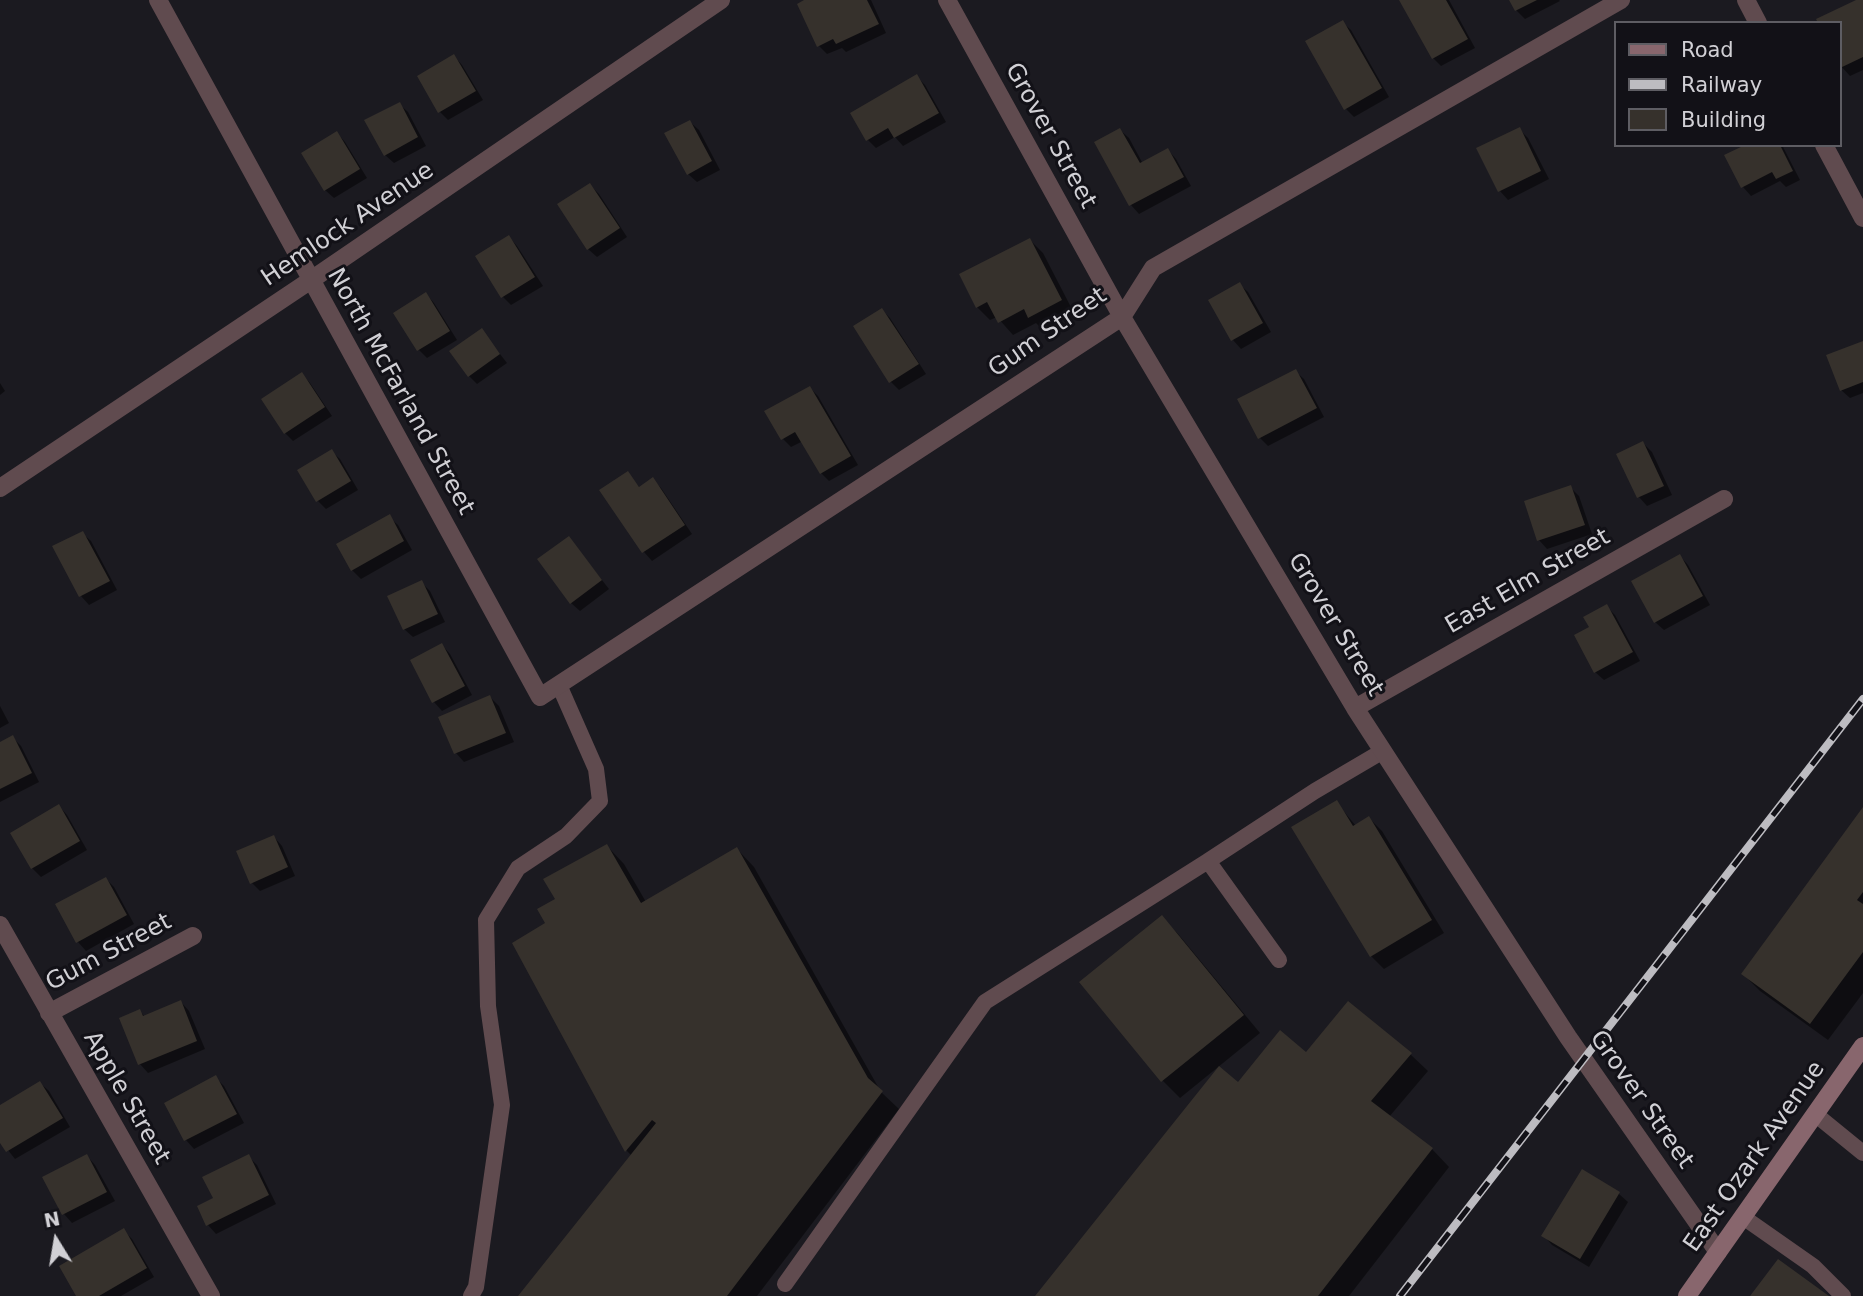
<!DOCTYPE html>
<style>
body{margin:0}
#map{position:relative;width:1863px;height:1296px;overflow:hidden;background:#1b1a20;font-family:"DejaVu Sans",sans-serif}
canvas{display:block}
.legend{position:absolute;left:1614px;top:21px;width:228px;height:126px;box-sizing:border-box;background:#121117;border:2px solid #5e5d63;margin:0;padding:9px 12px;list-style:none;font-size:21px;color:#d1d0d5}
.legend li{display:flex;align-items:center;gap:14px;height:35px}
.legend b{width:35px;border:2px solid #5e5d63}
.north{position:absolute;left:21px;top:1205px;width:70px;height:70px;-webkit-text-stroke:5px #121117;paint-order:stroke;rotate:349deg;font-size:19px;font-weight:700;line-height:28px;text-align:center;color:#d1d0d5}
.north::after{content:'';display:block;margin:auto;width:24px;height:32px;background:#d1d0d5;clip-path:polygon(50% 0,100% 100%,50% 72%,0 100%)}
</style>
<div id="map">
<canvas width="1863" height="1296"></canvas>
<ul class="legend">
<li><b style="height:9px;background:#88666d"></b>Road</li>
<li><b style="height:9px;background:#bdbcc1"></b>Railway</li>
<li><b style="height:19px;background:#36312c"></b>Building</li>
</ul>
<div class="north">N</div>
</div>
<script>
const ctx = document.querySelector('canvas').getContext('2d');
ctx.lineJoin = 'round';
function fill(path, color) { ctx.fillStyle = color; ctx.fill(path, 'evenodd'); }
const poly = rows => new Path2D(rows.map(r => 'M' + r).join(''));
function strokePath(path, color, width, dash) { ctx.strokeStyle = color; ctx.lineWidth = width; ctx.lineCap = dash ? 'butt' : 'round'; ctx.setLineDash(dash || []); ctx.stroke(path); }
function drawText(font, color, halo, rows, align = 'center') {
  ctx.font = font + ' "DejaVu Sans",sans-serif'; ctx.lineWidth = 6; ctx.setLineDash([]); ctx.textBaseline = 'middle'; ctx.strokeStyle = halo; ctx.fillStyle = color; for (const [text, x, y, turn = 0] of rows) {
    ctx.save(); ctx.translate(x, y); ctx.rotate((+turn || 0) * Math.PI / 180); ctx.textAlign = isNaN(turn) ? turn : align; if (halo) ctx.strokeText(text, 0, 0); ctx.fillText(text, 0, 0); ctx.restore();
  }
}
fill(poly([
 [809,0,871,0,886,33,846,52,842,48,827,54,819,46],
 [1401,0,1449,0,1475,48,1441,66,1433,58],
 [1511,0,1559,0,1560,1,1525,19,1516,10],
 [1860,0,1863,0,1863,70,1850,76,1840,65],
 [1342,22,1351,30,1389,97,1354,117,1346,109],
 [454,56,462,65,483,100,448,120,440,112],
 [917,77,925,85,946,122,903,146,895,137,876,148,867,139],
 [399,104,408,112,426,146,394,163,385,155],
 [690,122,699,130,720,170,697,182,688,174],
 [1519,129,1528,138,1549,179,1508,200,1500,191],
 [1120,130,1129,138,1143,164,1168,150,1176,159,1191,186,1139,214,1131,205],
 [337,133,345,142,367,178,334,198,325,190],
 [1749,145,1782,145,1800,180,1786,187,1780,181,1751,196,1743,187,1727,156],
 [590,185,599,194,627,237,597,257,588,249],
 [509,237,517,246,543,286,511,305,503,297],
 [1030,240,1043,253,1074,313,1043,330,1036,323,1013,335,997,317,990,320,977,307],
 [1239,284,1248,292,1271,332,1241,349,1233,340,1210,301],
 [426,294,434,303,457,340,427,358,419,350],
 [882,310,890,318,926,374,899,390,891,382],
 [482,331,507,363,477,384,469,376],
 [1863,343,1863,393,1850,398,1841,390],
 [1295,371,1304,379,1324,417,1268,446,1260,438],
 [302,374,310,383,332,416,293,441,285,433],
 [0,383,5,391,0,395],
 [810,388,818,396,858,465,829,481,821,473,803,441,791,447,783,439],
 [1643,443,1652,452,1672,495,1647,506,1639,497,1618,455],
 [331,451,340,459,358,490,326,509,317,500],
 [627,473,640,488,653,480,661,488,692,534,652,561,644,552,602,490],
 [1570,487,1579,496,1592,534,1547,549,1539,540,1526,502],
 [389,517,398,525,412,550,361,579,352,570],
 [82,533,91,541,117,590,89,605,81,596,55,547],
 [569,538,609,589,580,611,571,603],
 [1680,556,1688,565,1710,605,1664,630,1655,622],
 [421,582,430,591,445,622,413,637,404,629],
 [1606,606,1615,615,1640,661,1604,680,1595,672,1591,628],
 [442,645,450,654,472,695,442,711,434,702,412,661],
 [490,697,499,706,514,742,464,762,456,753,441,718],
 [0,706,9,723,0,728],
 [13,738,21,746,39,782,0,802,0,744],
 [1336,802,1356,826,1369,818,1382,831,1444,933,1384,969,1371,956,1294,828],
 [59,806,67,815,87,850,41,877,32,868],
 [1863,810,1863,993,1828,1040,1760,991,1743,974],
 [274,837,282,846,295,876,260,891,252,883],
 [607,846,624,864,646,902,737,849,754,867,881,1092,899,1109,757,1296,520,1296,632,1156,627,1151,514,944,547,924,557,900],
 [106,879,114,887,134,924,86,951,78,942,57,905],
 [1162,917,1179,935,1260,1033,1180,1098,1163,1081,1082,982],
 [181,1002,189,1011,205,1049,148,1073,140,1064,121,1019,140,1011,145,1017],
 [1410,1054,1428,1071,1389,1117,1432,1149,1449,1167,1349,1296,1037,1296,1238,1084,1306,1055],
 [215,1077,224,1086,244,1123,194,1149,186,1140,166,1104],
 [40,1083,49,1091,70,1127,15,1159,0,1140,0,1107],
 [87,1156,95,1165,115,1201,72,1223,64,1214,44,1178],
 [248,1156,257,1165,276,1204,216,1234,208,1225,216,1199],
 [1582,1172,1619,1194,1628,1202,1589,1267,1552,1245,1544,1236],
 [124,1231,132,1239,154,1277,121,1296,78,1296]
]), '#0007');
fill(poly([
 [804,0,867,0,879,24,836,44,833,39,817,47,797,4],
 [1399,0,1446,0,1468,39,1432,59],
 [1509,0,1537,0,1515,11],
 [1856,0,1863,0,1863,57,1840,68,1840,23,1818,23,1816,19],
 [1343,20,1382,88,1344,110,1305,41],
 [454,54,476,91,438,113,417,76],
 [917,74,939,113,894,138,888,128,866,141,850,113],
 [400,102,418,137,384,156,364,120],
 [690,120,712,161,687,175,664,133],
 [1520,127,1541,171,1498,192,1476,148],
 [1120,128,1140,163,1168,148,1184,177,1129,206,1094,142],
 [337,131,360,169,324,191,301,153],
 [1745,145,1780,145,1793,171,1776,179,1772,172,1741,188,1724,155],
 [590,183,620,228,587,250,557,204],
 [509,235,535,277,501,298,475,256],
 [1030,238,1062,300,1028,318,1024,309,998,323,987,302,976,308,959,274],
 [1240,282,1263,323,1231,341,1208,300],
 [426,292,450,331,417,351,393,313],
 [882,308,919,364,889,383,853,326],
 [482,328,500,354,468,377,449,351],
 [1863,341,1863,382,1840,391,1826,355],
 [1296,369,1317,408,1258,439,1237,399],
 [302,372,325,407,284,434,261,399],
 [810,386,851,456,820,474,795,432,781,440,764,411],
 [1643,441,1664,486,1637,498,1616,454],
 [332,449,351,481,316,502,297,470],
 [628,471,639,487,653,477,685,525,642,553,599,490],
 [1571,485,1585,525,1537,541,1524,501],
 [390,514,404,541,351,571,336,544],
 [83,531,110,581,79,597,52,546],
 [569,536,602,580,570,604,537,559],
 [1680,554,1703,596,1654,623,1631,581],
 [422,580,438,614,403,630,387,596],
 [1607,604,1633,652,1594,673,1574,635,1589,627,1583,617],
 [442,643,465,686,432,703,410,660],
 [490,695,506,733,454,754,438,717],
 [13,735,32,773,0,789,0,742],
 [1337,800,1353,826,1369,816,1432,920,1370,957,1291,827],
 [59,804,80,841,31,869,10,833],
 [1863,807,1863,892,1857,900,1863,904,1863,952,1810,1024,1741,974],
 [274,835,288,867,250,884,236,851],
 [607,844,641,903,737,847,868,1078,883,1091,727,1296,518,1296,656,1123,652,1120,625,1152,512,943,545,923,537,909,555,899,543,879],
 [106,877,127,915,76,943,55,904],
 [1162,915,1244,1015,1161,1082,1079,982],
 [181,1000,197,1041,138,1065,119,1018,140,1009,143,1016],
 [1348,1001,1412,1053,1371,1101,1433,1148,1318,1296,1035,1296,1219,1066,1238,1082,1280,1030,1306,1052],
 [216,1075,237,1114,184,1141,164,1103],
 [40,1081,63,1118,6,1152,0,1143,0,1105],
 [87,1154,107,1192,62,1215,42,1177],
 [249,1154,269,1195,206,1226,197,1206,213,1198,202,1177],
 [1582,1169,1620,1192,1580,1259,1541,1236],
 [124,1228,147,1268,99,1296,76,1296,59,1266],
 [1778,1259,1829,1296,1750,1296]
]), '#36312c');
strokePath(poly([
 [1279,960,1208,861,1315,791,1383,751],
 [1815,1114,1863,1153],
 [1743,1217,1813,1266,1843,1296],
 [785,1284,985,1002,1208,861],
 [471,1296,476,1287,502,1105,488,1006,486,920,518,868,566,836,600,801,596,769,559,685]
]), '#604b4f', 16);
strokePath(poly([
 [158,0,540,697,1122,317,1153,268,1621,0],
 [947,0,1122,317,1355,708,1568,1037,1718,1252],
 [1746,0,1758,23],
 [1824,145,1863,218],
 [0,488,311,280,721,0],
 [1355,708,1724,499],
 [0,925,211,1296],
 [49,1013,193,936]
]), '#604b4f', 18);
strokePath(poly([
 [1687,1296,1863,1046]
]), '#88666d', 18);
const rail = poly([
 [1400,1296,1863,699]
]);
strokePath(rail, '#bdbcc1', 8);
strokePath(rail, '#121117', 5, [16]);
drawText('24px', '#d1d0d5', '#121117', [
 ["Grover Street",1050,136,61],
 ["Hemlock Avenue",348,225,-34],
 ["Gum Street",1048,333,-35],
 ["North McFarland Street",400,392,61],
 ["East Elm Street",1528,582,-30],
 ["Grover Street",1335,625,59],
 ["Gum Street",109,953,-28],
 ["Apple Street",126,1098,60],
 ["Grover Street",1641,1100,55],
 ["East Ozark Avenue",1755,1157,-55]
]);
</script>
